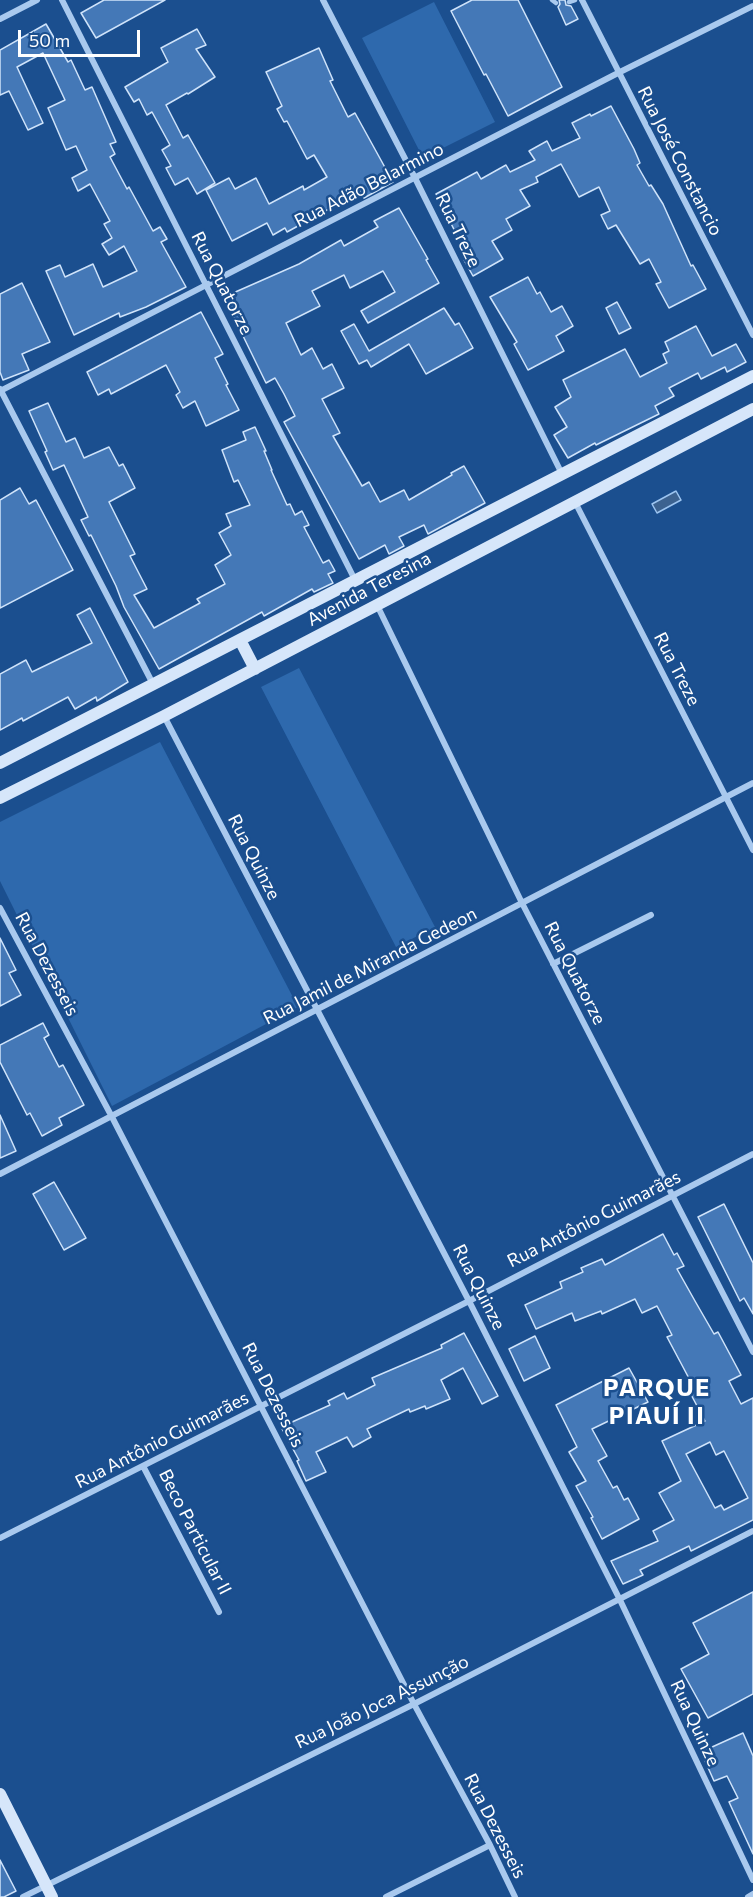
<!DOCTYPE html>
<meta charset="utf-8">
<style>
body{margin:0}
#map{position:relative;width:753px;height:1897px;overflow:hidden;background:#1b4f8f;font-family:Commissioner,sans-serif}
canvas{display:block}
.scale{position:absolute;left:18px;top:30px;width:122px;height:27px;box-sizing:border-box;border:3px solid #fff;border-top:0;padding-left:8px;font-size:18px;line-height:21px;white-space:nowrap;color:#fff;-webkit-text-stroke:4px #1b4f8f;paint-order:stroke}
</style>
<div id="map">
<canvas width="753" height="1897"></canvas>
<div class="scale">50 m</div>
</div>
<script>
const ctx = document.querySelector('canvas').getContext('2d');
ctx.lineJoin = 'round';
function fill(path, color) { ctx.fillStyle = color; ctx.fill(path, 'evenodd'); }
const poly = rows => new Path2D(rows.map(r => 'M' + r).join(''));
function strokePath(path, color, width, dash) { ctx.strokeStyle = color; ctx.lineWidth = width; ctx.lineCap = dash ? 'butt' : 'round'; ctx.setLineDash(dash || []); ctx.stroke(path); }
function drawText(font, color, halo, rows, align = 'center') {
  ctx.font = font + ' Commissioner,sans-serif'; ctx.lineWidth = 5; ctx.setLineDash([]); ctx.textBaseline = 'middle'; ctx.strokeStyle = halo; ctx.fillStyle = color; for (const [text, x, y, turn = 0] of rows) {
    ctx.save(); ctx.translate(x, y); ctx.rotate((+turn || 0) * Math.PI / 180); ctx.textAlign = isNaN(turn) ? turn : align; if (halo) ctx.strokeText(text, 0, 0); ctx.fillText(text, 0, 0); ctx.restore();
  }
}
fill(poly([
 [434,2,495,122,423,158,362,38],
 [299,668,435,927,396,947,261,687],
 [160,742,298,1007,112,1106,0,881,0,822]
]), '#2e69ad');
const water = poly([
 [676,491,681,500,657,513,652,504,676,491]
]);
fill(water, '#3c6290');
strokePath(water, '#9cc4f0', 1.5);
const building = poly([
 [104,0,165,0,96,38,81,13,104,0],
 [472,0,518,0,562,87,508,116,486,74,484,75,451,11,472,0],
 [559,0,565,0,566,5,571,6,578,19,566,25,558,7,560,4,559,0],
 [46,24,68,62,71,60,85,90,92,87,116,142,110,144,115,154,110,157,127,189,129,187,153,231,160,227,167,239,161,242,186,287,146,307,120,317,119,313,74,335,46,271,60,265,65,277,93,264,103,287,137,271,124,246,109,255,102,244,112,238,104,224,110,221,90,184,78,191,72,178,87,170,76,146,66,150,48,108,65,100,43,53,17,67,43,123,28,130,9,91,0,95,0,50,46,24],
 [197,29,206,45,196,49,215,77,188,94,187,93,166,105,183,138,188,135,215,183,197,194,188,178,175,185,166,168,171,166,162,150,170,145,152,112,147,115,139,99,134,102,125,87,168,62,161,48,197,29],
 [319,48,333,80,330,81,348,117,355,113,393,182,364,198,360,192,287,232,285,228,273,235,267,223,232,241,206,190,229,178,235,189,256,178,269,204,303,186,304,190,327,177,314,155,307,159,287,121,284,122,277,109,282,106,266,72,319,48],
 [611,106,634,149,640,163,637,165,649,186,651,185,663,204,691,266,693,265,706,289,669,308,656,284,661,282,649,259,640,264,616,225,608,229,601,215,610,211,599,187,579,197,561,164,536,177,538,182,520,190,530,206,506,219,512,230,492,241,503,259,473,276,464,260,468,257,436,194,477,172,481,179,506,165,510,172,535,160,529,151,547,141,552,151,580,138,572,123,590,114,591,116,611,106],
 [399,208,428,259,426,260,439,283,368,323,361,311,395,292,383,271,350,288,344,275,312,291,320,306,286,323,301,355,312,348,323,369,332,364,344,388,322,399,340,433,333,436,362,486,369,482,380,502,404,490,409,500,452,475,451,473,464,466,485,503,428,534,424,525,399,537,404,546,389,554,385,545,359,559,284,422,295,416,284,394,275,378,266,383,224,297,299,264,341,240,344,246,378,227,374,221,399,208],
 [528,277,537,294,540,292,551,312,562,306,573,326,556,336,564,351,528,370,514,344,517,342,490,297,528,277],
 [22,283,50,342,22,354,29,370,3,380,0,372,0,294,22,283],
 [617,302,631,328,619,334,606,308,617,302],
 [444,308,455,325,459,323,473,348,426,374,409,344,371,367,367,360,359,364,341,331,354,324,369,351,444,308],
 [201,312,223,354,215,358,228,384,226,385,239,410,206,426,195,401,183,408,176,395,180,392,166,365,111,394,109,389,98,395,87,372,201,312],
 [696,326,712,356,736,344,746,362,727,372,725,367,701,379,698,373,669,388,674,396,655,406,659,414,596,445,595,443,568,458,554,435,567,427,555,407,571,397,563,380,625,349,640,377,667,363,663,354,669,351,665,342,696,326],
 [48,403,66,442,75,438,84,458,109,447,119,466,123,464,135,488,109,502,135,554,130,556,147,589,134,595,154,628,200,603,197,599,225,584,215,565,231,555,219,533,231,526,226,514,250,505,238,480,234,482,222,450,246,440,243,432,255,427,266,451,264,451,272,470,271,470,287,505,290,504,295,515,302,511,309,525,304,527,323,563,329,560,335,571,328,574,333,583,314,592,312,589,264,616,262,612,159,669,124,607,116,586,91,535,89,536,81,520,88,517,64,465,53,470,45,452,47,451,29,411,48,403],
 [20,488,29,504,36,500,73,570,0,608,0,500,20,488],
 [90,608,128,682,97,701,96,697,75,709,68,697,23,721,22,718,0,730,0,674,26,660,32,672,92,643,77,615,90,608],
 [0,938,16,970,9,973,21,995,0,1006,0,938],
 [43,1023,49,1035,44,1038,59,1067,63,1065,84,1105,59,1118,62,1125,42,1136,30,1113,27,1115,0,1062,0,1045,43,1023],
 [0,1115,16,1151,0,1158,0,1115],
 [54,1182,86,1238,64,1250,33,1194,54,1182],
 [724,1204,753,1263,753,1314,744,1298,740,1301,698,1217,724,1204],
 [663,1234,674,1255,677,1253,684,1266,677,1269,695,1301,714,1334,718,1332,741,1375,729,1381,741,1404,753,1398,753,1520,691,1551,689,1546,640,1570,643,1575,623,1584,611,1561,658,1541,653,1531,674,1520,659,1493,681,1481,662,1441,705,1421,687,1387,692,1384,667,1337,672,1335,657,1306,642,1313,635,1299,602,1314,601,1311,575,1321,572,1313,536,1329,525,1305,562,1288,560,1282,583,1272,581,1268,602,1259,605,1265,663,1234],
 [710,1442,716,1455,724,1451,748,1498,724,1510,721,1505,715,1508,686,1454,710,1442],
 [464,1333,498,1396,482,1404,463,1368,441,1380,450,1399,426,1409,425,1406,410,1412,409,1409,367,1429,371,1437,353,1447,347,1437,316,1452,326,1472,306,1481,297,1461,299,1460,281,1427,330,1405,328,1401,344,1393,347,1399,375,1385,372,1378,442,1348,441,1345,464,1333],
 [535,1336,550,1368,524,1381,509,1349,535,1336],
 [629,1368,648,1402,592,1429,607,1456,598,1461,613,1488,617,1486,624,1500,628,1498,639,1519,602,1539,591,1518,593,1517,576,1486,586,1481,569,1452,577,1447,556,1405,629,1368],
 [753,1592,753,1694,708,1718,681,1669,709,1654,693,1623,753,1592],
 [743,1733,753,1756,753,1854,729,1802,738,1798,727,1776,714,1781,701,1752,743,1733],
 [0,1860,16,1891,4,1897,0,1897,0,1860]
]);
fill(building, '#4478b7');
strokePath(building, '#cfe3fa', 1.5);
strokePath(poly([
 [552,0,556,3],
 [569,2,575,0]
]), '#a9c9ee', 4.5);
strokePath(poly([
 [62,0,355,580],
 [323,0,415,178,562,474],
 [582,0,753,335],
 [0,19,37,0],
 [0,389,153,684],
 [0,391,618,73,753,6],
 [575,502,753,850],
 [377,605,522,903,753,1352],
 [164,716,469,1301,620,1600,753,1880],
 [0,908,112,1117,414,1704,490,1845,515,1897],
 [553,964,651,915],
 [0,1174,753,783],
 [143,1466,219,1612],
 [0,1538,469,1301,753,1154],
 [23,1897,414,1704,753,1531],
 [386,1897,490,1845],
 [748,1897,753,1894]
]), '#a9c9ee', 6);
strokePath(poly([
 [240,640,255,669],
 [0,763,753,376],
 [0,798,164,716,753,409],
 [0,1794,52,1897]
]), '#d6e6fa', 12);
drawText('18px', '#fff', '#1b4f8f', [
 ["Rua José Constancio",680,161,63],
 ["Rua Adão Belarmino",369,185,-27],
 ["Rua Treze",458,230,64],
 ["Rua Quatorze",222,283,63],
 ["Avenida Teresina",369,589,-28],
 ["Rua Treze",677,669,63],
 ["Rua Quinze",254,857,63],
 ["Rua Dezesseis",47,964,62],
 ["Rua Jamil de Miranda Gedeon",370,966,-27],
 ["Rua Quatorze",575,973,63],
 ["Rua Antônio Guimarães",594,1219,-27],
 ["Rua Quinze",479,1287,63],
 ["Rua Dezesseis",273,1395,63],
 ["Rua Antônio Guimarães",162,1440,-27],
 ["Beco Particular II",195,1532,63],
 ["Rua João Joca Assunção",382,1702,-26],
 ["Rua Quinze",695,1723,65],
 ["Rua Dezesseis",495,1826,63]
]);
ctx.letterSpacing = '1.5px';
drawText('bold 24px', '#fff', '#1b4f8f', [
 ["PARQUE",657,1388],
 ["PIAUÍ II",657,1416]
]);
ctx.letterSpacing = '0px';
</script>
